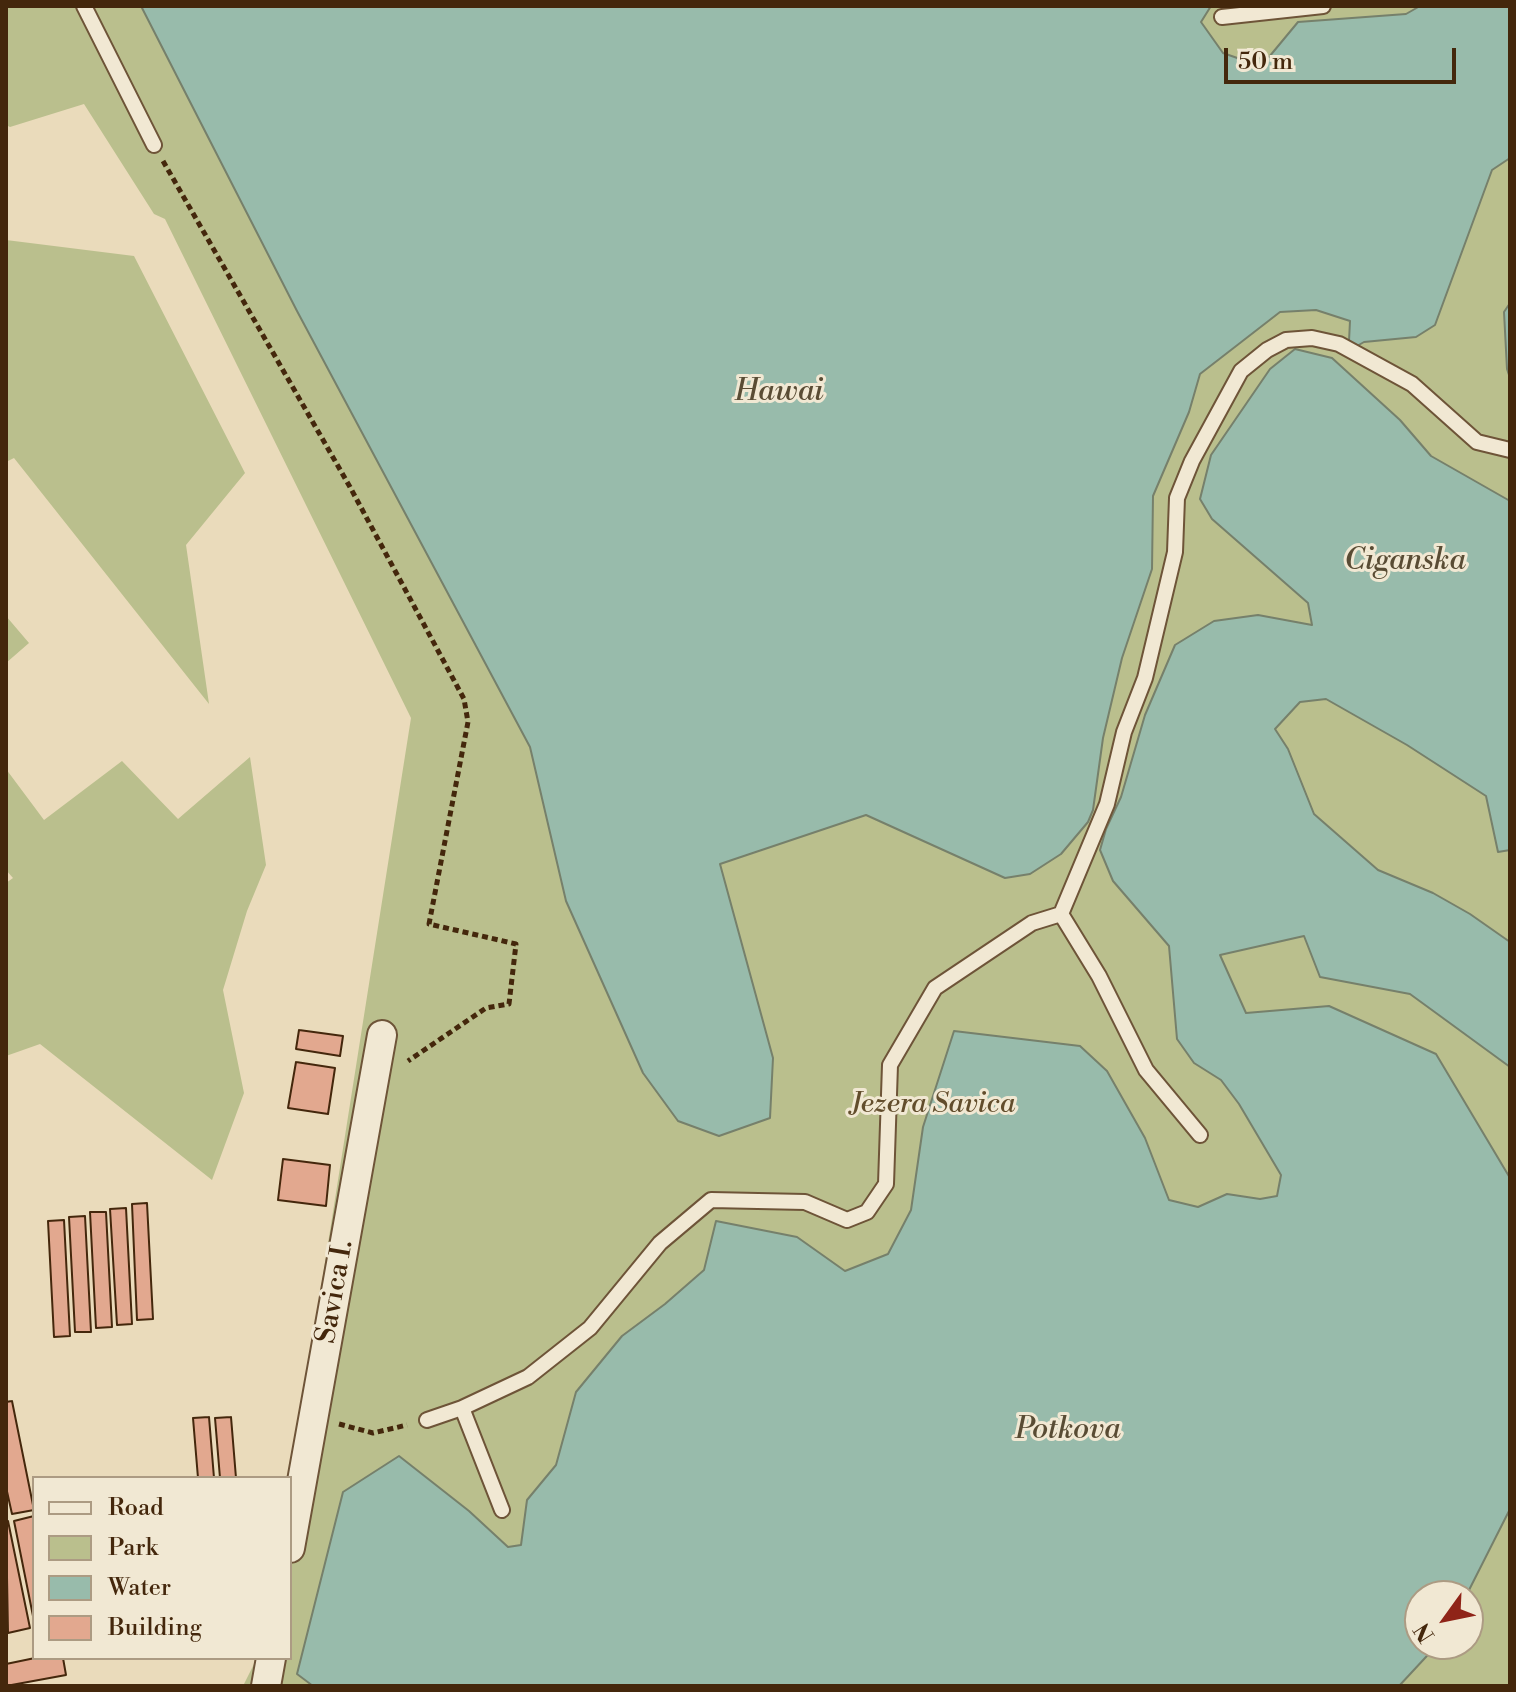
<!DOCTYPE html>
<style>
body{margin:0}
#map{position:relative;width:1516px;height:1692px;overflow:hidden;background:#eadbbb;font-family:"Libre Bodoni",serif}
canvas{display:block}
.frame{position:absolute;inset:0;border:8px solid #44270c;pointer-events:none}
.legend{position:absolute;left:32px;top:1476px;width:260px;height:184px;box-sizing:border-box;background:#f1e8d3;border:2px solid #ac9b83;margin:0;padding:10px 14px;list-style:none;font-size:24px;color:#44270c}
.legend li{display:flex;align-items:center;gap:16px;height:40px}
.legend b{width:40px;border:2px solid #ac9b83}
.north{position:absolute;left:1404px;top:1580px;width:80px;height:80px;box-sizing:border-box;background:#f1e8d3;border:2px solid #ac9b83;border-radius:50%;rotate:237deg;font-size:22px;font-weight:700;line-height:32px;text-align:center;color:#44270c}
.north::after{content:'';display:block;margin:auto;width:28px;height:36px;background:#8f2418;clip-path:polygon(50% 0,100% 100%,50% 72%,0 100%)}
.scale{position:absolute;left:1224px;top:48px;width:232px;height:36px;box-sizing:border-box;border:4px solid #44270c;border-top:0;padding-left:10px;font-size:24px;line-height:28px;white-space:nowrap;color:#44270c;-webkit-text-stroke:6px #f1e8d3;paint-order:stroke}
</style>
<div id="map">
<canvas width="1516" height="1692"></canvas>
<div class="frame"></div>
<ul class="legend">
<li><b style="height:10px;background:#f1e8d3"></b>Road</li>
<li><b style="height:22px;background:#babf8d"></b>Park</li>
<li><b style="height:22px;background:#98bbab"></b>Water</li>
<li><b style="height:22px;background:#e2a88f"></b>Building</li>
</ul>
<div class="north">N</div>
<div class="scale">50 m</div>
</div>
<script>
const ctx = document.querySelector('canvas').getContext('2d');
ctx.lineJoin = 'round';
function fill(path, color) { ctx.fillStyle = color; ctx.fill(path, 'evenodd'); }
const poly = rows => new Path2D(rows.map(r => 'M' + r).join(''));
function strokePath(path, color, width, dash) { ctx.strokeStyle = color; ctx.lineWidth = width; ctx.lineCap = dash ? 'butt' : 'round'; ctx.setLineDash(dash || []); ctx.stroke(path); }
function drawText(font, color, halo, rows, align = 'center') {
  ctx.font = font + ' "Libre Bodoni",serif'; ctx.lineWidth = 6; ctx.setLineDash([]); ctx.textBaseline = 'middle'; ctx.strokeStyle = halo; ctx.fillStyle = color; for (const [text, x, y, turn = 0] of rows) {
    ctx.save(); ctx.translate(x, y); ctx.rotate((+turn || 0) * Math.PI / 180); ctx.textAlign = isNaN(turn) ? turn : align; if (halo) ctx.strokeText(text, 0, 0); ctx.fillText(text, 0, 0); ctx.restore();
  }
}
fill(poly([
 [6,6,1510,6,1510,1686,243,1686,257,1658,290,1658,290,1484,411,718,165,219,154,214,84,104,10,127,6,125],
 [1420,1596,1468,1596,1468,1644,1420,1644],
 [6,240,134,256,245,473,186,545,209,704,14,458,6,462],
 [6,616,29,643,6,663],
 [250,757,266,865,247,911,223,990,244,1093,212,1180,40,1044,6,1056,6,883,13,878,6,870,6,769,44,820,122,761,178,819]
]), '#babf8d');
const water = poly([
 [141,6,1211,6,1201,22,1223,53,1243,60,1269,57,1298,22,1406,14,1420,6,1510,6,1510,158,1492,170,1435,325,1416,337,1364,342,1357,346,1349,341,1350,321,1316,310,1280,312,1200,374,1189,412,1153,496,1152,569,1122,658,1103,738,1093,810,1088,822,1061,854,1030,874,1005,878,866,815,720,864,773,1058,770,1118,719,1136,678,1121,643,1073,566,901,530,747,297,311,141,6],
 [1510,303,1510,378,1507,369,1504,312,1510,303],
 [1295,349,1332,358,1400,420,1431,456,1510,501,1510,850,1498,852,1486,796,1407,745,1326,699,1300,702,1275,729,1288,749,1314,814,1378,870,1433,893,1470,914,1510,942,1510,1067,1410,994,1320,977,1304,936,1220,955,1246,1013,1329,1006,1436,1054,1510,1178,1510,1509,1466,1596,1420,1596,1420,1644,1438,1644,1399,1686,313,1686,297,1674,343,1492,399,1456,469,1511,508,1547,521,1545,527,1500,556,1465,576,1392,622,1336,665,1304,704,1270,716,1221,797,1237,845,1271,888,1254,911,1210,923,1127,954,1031,1080,1046,1107,1071,1145,1138,1169,1200,1198,1207,1227,1194,1260,1199,1277,1196,1281,1175,1239,1104,1221,1080,1194,1063,1177,1039,1169,946,1113,881,1100,850,1106,829,1121,797,1145,715,1175,645,1214,621,1258,615,1312,625,1308,603,1212,519,1200,499,1211,455,1270,369,1295,349]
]);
fill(water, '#98bbab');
strokePath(water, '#76806b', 2);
const building = poly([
 [299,1030,343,1036,340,1056,296,1049,299,1030],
 [296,1062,335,1068,328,1114,288,1108,296,1062],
 [283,1159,330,1165,326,1206,278,1200,283,1159],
 [147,1203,153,1319,137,1320,132,1204,147,1203],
 [126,1208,132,1324,117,1325,110,1209,126,1208],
 [90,1212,106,1212,112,1327,96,1328,90,1212],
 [85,1216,91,1332,75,1332,69,1217,85,1216],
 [64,1220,70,1336,54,1337,48,1221,64,1220],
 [12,1401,34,1510,12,1514,6,1487,6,1402,12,1401],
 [209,1417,214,1478,198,1478,193,1418,209,1417],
 [231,1417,236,1478,220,1478,215,1418,231,1417],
 [34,1516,34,1621,14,1521,34,1516],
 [8,1521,30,1628,8,1633,6,1522,8,1521],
 [35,1658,63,1658,66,1675,6,1686,6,1664,35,1658]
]);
fill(building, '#e2a88f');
strokePath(building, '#44270c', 2);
const service = poly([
 [84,6,154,145],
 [1222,17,1323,6],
 [1061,914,1099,976,1146,1070,1200,1135],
 [462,1408,502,1510],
 [427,1420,462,1408,528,1377,590,1328,660,1243,711,1200,805,1202,847,1220,867,1212,886,1184,890,1065,935,988,1032,923,1061,914,1107,804,1124,732,1145,678,1175,552,1177,498,1192,461,1241,371,1267,350,1286,340,1312,338,1339,344,1412,384,1477,442,1510,450]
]);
const minor = poly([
 [290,1548,382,1035],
 [266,1686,271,1658]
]);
strokePath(service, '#6e5438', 18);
strokePath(minor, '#6e5438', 32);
strokePath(poly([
 [163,161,350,487,464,699,468,722,429,924,516,944,509,1004,486,1008,408,1061],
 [339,1424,373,1433,407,1425]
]), '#44270c', 5, [6, 4]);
strokePath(service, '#f1e8d3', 14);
strokePath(minor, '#f1e8d3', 28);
drawText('italic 28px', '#624d2c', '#f1e8d3', [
 ["Jezera Savica",933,1105]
]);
drawText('28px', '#44270c', '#f1e8d3', [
 ["Savica I.",336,1292,-80]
]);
drawText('italic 30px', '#594c34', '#f1e8d3', [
 ["Hawai",779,393],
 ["Ciganska",1405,562],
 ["Potkova",1068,1431]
]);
</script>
